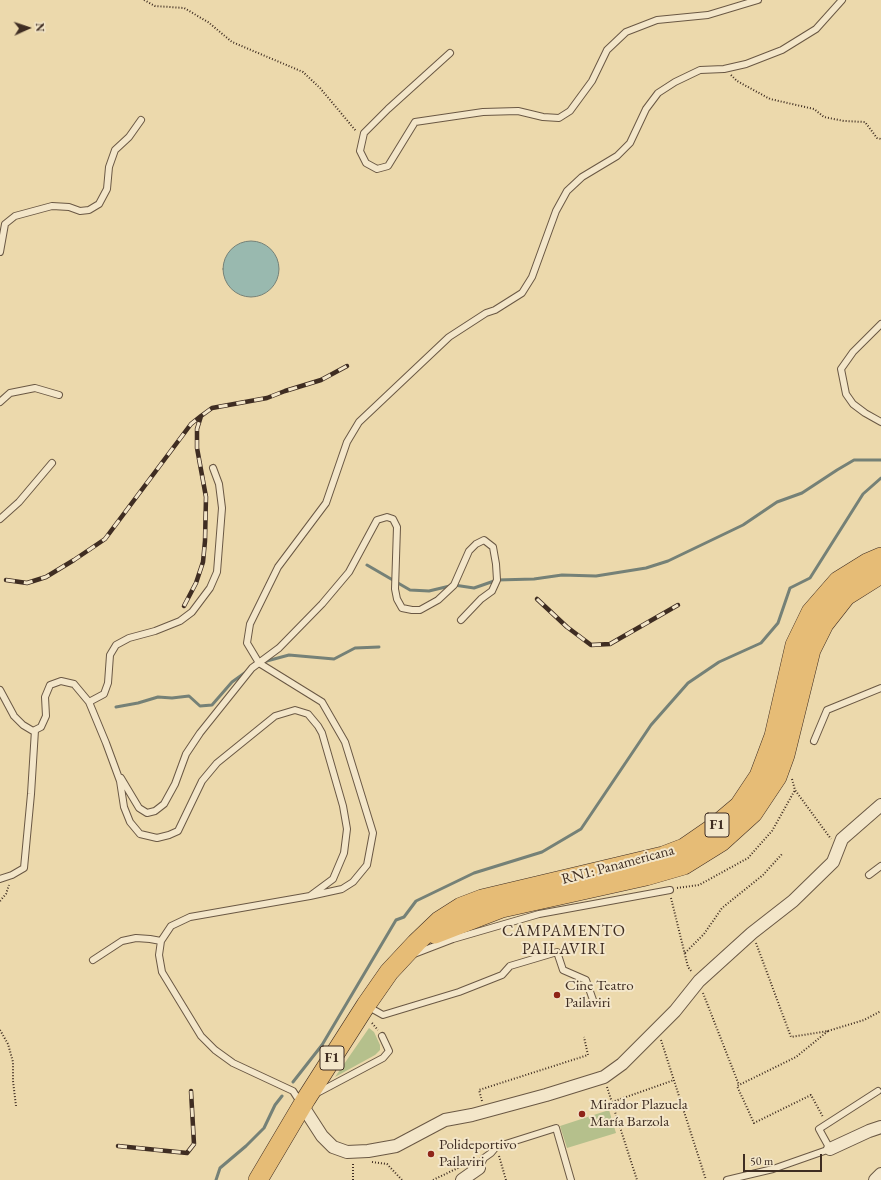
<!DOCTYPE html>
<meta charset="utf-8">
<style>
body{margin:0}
#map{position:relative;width:881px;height:1180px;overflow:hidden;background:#ecd9ac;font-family:"EB Garamond",serif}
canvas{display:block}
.north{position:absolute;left:8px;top:8px;width:40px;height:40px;-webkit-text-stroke:3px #f3e6c9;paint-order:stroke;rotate:87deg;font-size:11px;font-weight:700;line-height:16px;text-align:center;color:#3f2d22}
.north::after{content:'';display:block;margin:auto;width:14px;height:18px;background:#3f2d22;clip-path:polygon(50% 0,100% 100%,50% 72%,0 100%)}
.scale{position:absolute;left:743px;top:1154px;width:79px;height:18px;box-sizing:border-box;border:2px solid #3f2d22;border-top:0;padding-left:5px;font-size:12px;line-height:14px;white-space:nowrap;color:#3f2d22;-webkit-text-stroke:3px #f3e6c9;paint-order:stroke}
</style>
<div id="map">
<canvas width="881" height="1180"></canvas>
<div class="north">N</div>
<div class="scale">50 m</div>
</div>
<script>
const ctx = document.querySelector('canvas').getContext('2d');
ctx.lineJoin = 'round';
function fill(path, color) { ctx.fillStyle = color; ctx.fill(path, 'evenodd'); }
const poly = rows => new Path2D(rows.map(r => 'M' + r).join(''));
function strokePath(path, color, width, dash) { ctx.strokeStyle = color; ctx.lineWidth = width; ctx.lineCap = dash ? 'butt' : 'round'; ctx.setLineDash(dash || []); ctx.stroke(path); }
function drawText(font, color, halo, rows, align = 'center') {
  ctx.font = font + ' "EB Garamond",serif'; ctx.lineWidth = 4; ctx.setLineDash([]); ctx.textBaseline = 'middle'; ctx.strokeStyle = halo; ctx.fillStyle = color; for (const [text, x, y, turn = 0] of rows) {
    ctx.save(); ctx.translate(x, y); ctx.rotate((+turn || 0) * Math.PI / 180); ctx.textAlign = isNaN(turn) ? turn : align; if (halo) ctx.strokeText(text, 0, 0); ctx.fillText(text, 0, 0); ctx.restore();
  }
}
fill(poly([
 [369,1028,374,1032,380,1045,380,1050,375,1055,335,1077],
 [609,1110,616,1133,567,1148,560,1126]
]), '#b5c08c');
const water = poly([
 '223 269a28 28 0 1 1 56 0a28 28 0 1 1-56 0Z'
]);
fill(water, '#99b9af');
strokePath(water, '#758177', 1);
strokePath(poly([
 [367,565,410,590,429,591,454,585,474,588,497,580,534,579,562,575,596,576,646,568,668,561,743,525,777,502,802,493,837,470,854,460,881,460],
 [263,662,289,655,334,659,355,648,379,647],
 [116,707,138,703,158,697,172,698,189,696,200,706,212,705,232,682,246,672],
 [293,1082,322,1045,396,920,404,917,416,901,474,873,542,852,581,829,651,725,688,683,719,662,761,643,778,623,790,588,810,578,863,494,881,478],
 [216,1180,220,1168,246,1146,264,1128,275,1105,282,1096]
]), '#758177', 3);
const service = poly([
 [450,53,388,109,364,133,360,151,366,163,377,169,388,166,415,122,483,112,518,111,543,117,559,118,570,111,592,81,607,50,626,32,657,20,708,15,758,0],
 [0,252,5,224,15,216,52,206,69,207,80,211,89,210,99,204,107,189,109,167,115,150,129,137,141,120],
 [881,324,853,352,841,369,846,394,853,404,865,413,881,422],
 [0,402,10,393,35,388,59,395],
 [0,519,19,502,52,463],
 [0,690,14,716,23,725,33,731,41,727,46,716,45,697,50,685,61,681,74,684,89,702,106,743,120,781,124,807,130,822,140,834,157,838,169,835,178,831,202,781,217,763,275,716,295,710,308,714,318,726,322,733,343,806,347,829,344,853,333,879,310,896,190,917,171,926,161,941,159,955,162,972,201,1036,215,1050,233,1063,293,1091,300,1102],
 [89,702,104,694,108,683,110,655,116,645,129,638,155,631,180,621,192,612,210,588,217,572,222,508,219,484,213,468],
 [814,741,827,710,881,688],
 [121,778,139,808,147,813,155,811,164,804,175,784,186,754,200,733,252,668,279,648,322,604,349,572,377,520,387,517,393,519,397,527,395,589,397,599,402,608,412,610,420,610,438,600,454,585,469,551,476,544,484,540,493,547,496,564,497,580,492,591,481,599,461,620],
 [869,875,881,866],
 [0,879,12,875,24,868,31,794,35,730],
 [310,896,342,889,353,882,367,865,373,833,345,742,322,702,259,663,247,643,250,624,278,567,326,503,347,442,359,422,449,337,486,313,495,310,522,293,532,277,556,211,567,191,582,177,617,156,630,143,646,109,658,93,675,82,700,70,724,69,746,64,782,50,816,29,842,0],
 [414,954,453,939,539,914,670,890],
 [93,960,122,941,136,938,150,939,161,941],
 [367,1006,383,1015,459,992,502,975,510,966,557,952,563,970,586,980,593,1000],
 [317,1093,383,1058,389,1051,382,1036],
 [479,1168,484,1158,491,1153,496,1147,556,1128,571,1180],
 [727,1180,773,1169,830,1149,819,1129,878,1091]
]);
const minor = poly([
 [302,1105,322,1136,333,1147,347,1152,368,1151,396,1146,445,1120,472,1115,546,1095,604,1077,622,1064,675,1011,699,981,752,933,793,901,833,862,842,839,881,805],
 [830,1149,869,1131,881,1127],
 [462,1180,479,1168],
 [875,1180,881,1174]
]);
const trunk = poly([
 [435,934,502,908,646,876,684,865,721,842,753,813,777,777,785,755,811,650,824,624,846,596,881,574],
 [258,1180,306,1099,366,1005,389,972,416,943,439,921,461,907,482,899,663,856,684,848,713,828,739,806,759,776,774,736,795,645,811,612,838,581,867,563,881,557]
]);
strokePath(service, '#6a5844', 8);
strokePath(minor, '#6a5844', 14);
strokePath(trunk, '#3f2d22', 20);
strokePath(poly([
 [144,0,155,6,184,8,208,22,232,42,303,72,320,88,356,131],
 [731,75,737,81,770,99,814,109,824,117,844,121,865,122,877,138,881,139],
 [792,779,795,790,831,839],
 [677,888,699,885,748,858,772,831,795,790],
 [671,898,688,967,692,972],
 [0,901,6,894,9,885],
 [756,943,791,1037,828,1031,796,1057,737,1086,754,1123,811,1095,823,1117],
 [685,953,704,934,722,908,763,875,782,854],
 [703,993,739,1085],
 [372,1023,378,1030],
 [0,1030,8,1044,13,1062,13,1081,16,1106],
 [828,1031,864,1020,881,1011],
 [661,1040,706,1180],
 [607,1087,637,1180],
 [482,1101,479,1090,588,1055,584,1037],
 [612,1102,674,1080],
 [499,1156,506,1180],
 [372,1162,387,1164,402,1180],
 [353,1180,353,1163],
 [433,1180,460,1167]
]), '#3f2d22', 2, [1, 2]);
strokePath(service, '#f3e6c9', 6);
strokePath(minor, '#f3e6c9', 12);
strokePath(trunk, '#e6bc76', 19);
const rail = poly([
 [6,580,27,583,46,577,74,560,105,539,191,424,201,416],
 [537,599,567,627,591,645,610,644,678,605],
 [184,606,196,583,203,562,205,541,206,497,197,448,197,429,201,416,212,408,267,398,285,391,321,380,347,366],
 [118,1146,187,1153,194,1144,191,1091]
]);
strokePath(rail, '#3f2d22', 4.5);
strokePath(rail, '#f3e6c9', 3, [9]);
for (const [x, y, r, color] of [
 [557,995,4,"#8f2418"],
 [582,1114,4,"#8f2418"],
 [431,1154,4,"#8f2418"]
]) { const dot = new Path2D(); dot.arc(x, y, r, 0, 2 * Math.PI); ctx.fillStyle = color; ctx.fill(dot); strokePath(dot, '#f3e6c9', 1.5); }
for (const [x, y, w] of [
 [717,825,24],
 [332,1058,24]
]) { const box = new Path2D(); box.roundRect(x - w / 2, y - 12, w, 24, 3); ctx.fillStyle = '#f3e6c9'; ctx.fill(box); strokePath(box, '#3f2d22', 1); }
drawText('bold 14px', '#3f2d22', null, [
 ["F1",717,825],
 ["F1",332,1058]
]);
drawText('15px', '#3f2d22', '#f3e6c9', [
 ["RN1: Panamericana",618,865,-15]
]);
drawText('15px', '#3f2d22', '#f3e6c9', [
 ["Cine Teatro",565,986],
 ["Pailaviri",565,1003],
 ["Mirador Plazuela",590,1105],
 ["María Barzola",590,1122],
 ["Polideportivo",439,1145],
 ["Pailaviri",439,1162]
], 'left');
ctx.letterSpacing = '1px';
drawText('16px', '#3f2d22', '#f3e6c9', [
 ["CAMPAMENTO",564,932],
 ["PAILAVIRI",564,950]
]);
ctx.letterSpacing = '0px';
</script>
